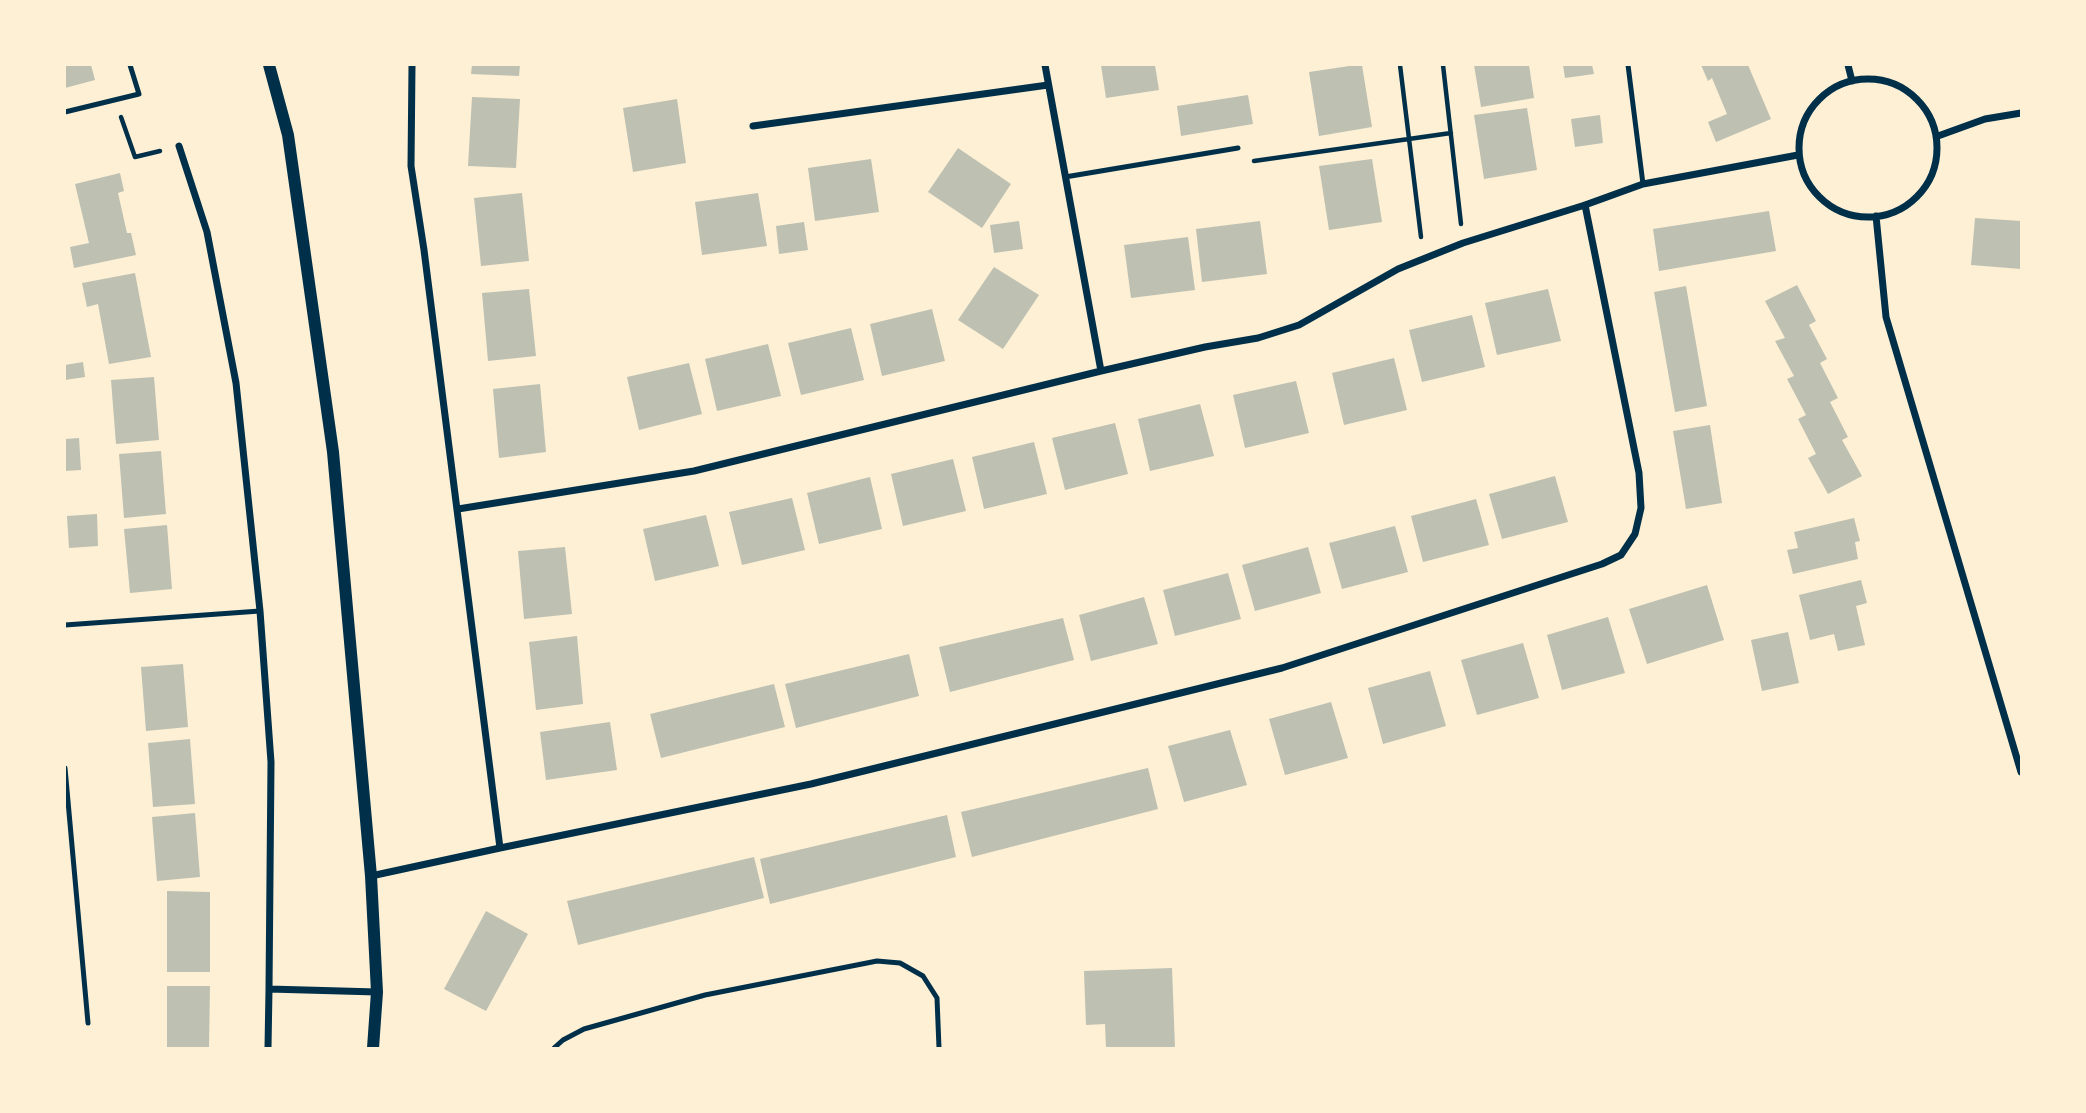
<!DOCTYPE html>
<style>
body{margin:0}
#map{position:relative;width:2086px;height:1113px;overflow:hidden;background:#fdf0d5;font-family:"DejaVu Sans",sans-serif}
canvas{display:block}
.frame{position:absolute;inset:0;border:66px solid #fdf0d5;pointer-events:none}
</style>
<div id="map">
<canvas width="2086" height="1113"></canvas>
<div class="frame"></div>
</div>
<script>
const ctx = document.querySelector('canvas').getContext('2d');
ctx.lineJoin = 'round';
function fill(path, color) { ctx.fillStyle = color; ctx.fill(path, 'evenodd'); }
const poly = rows => new Path2D(rows.map(r => 'M' + r).join(''));
function strokePath(path, color, width, dash) { ctx.strokeStyle = color; ctx.lineWidth = width; ctx.lineCap = dash ? 'butt' : 'round'; ctx.setLineDash(dash || []); ctx.stroke(path); }
fill(poly([
 [65,65,91,65,95,80,65,88],
 [472,65,520,65,519,76,471,74],
 [1101,65,1155,65,1159,90,1106,98],
 [1356,65,1362,65,1372,127,1319,136,1309,72],
 [1474,65,1529,65,1534,98,1481,107],
 [1563,65,1592,65,1594,74,1565,78],
 [1701,65,1748,65,1771,119,1716,142,1708,122,1727,114,1712,78,1708,81],
 [1248,95,1253,124,1181,136,1177,106],
 [472,97,520,99,516,168,468,166],
 [677,99,686,163,633,172,623,108],
 [1527,108,1537,170,1484,179,1474,115],
 [1600,115,1603,143,1575,147,1571,119],
 [958,148,1011,184,982,228,928,192],
 [871,159,879,212,815,221,808,168],
 [1372,159,1382,222,1329,230,1319,166],
 [120,173,124,191,118,193,127,233,131,233,136,255,74,268,70,247,89,243,75,184],
 [522,193,529,261,481,266,474,198],
 [758,193,767,246,702,255,695,202],
 [1769,211,1776,251,1659,271,1653,229],
 [1975,218,2021,221,2021,269,1971,265],
 [1019,221,1023,249,994,253,990,225],
 [1260,221,1267,274,1202,282,1196,229],
 [804,222,808,250,779,254,776,226],
 [1188,237,1195,290,1131,298,1124,245],
 [994,267,1039,295,1003,349,958,320],
 [135,273,151,357,109,364,98,304,87,307,82,283],
 [1797,285,1816,321,1809,325,1827,359,1820,363,1838,398,1830,402,1848,437,1842,440,1862,476,1828,494,1808,458,1816,454,1798,419,1806,415,1787,379,1794,376,1775,341,1785,338,1765,301],
 [1686,286,1707,406,1675,412,1654,292],
 [529,289,536,356,488,361,482,293],
 [1548,289,1561,341,1497,355,1485,303],
 [932,309,945,361,882,376,870,324],
 [1472,315,1485,367,1422,382,1409,330],
 [851,328,864,380,801,395,788,343],
 [768,344,781,396,717,411,705,359],
 [1394,358,1407,410,1344,425,1332,373],
 [83,362,85,377,65,380,65,365],
 [689,363,702,414,639,430,627,377],
 [154,377,159,440,116,444,111,380],
 [1296,381,1309,433,1245,448,1233,395],
 [540,384,546,452,499,458,493,389],
 [1200,404,1214,456,1150,471,1138,419],
 [1115,423,1128,474,1065,490,1052,438],
 [1710,425,1722,503,1686,509,1673,431],
 [79,438,81,470,65,471,65,439],
 [1034,442,1047,494,984,509,972,457],
 [161,451,166,514,124,518,119,454],
 [953,459,966,511,903,526,891,474],
 [1555,476,1568,522,1502,539,1489,494],
 [870,477,882,529,819,544,807,493],
 [792,498,805,550,742,565,729,512],
 [1476,499,1489,545,1423,562,1411,516],
 [97,514,98,546,69,548,67,516],
 [706,515,719,566,655,581,643,529],
 [1854,518,1860,541,1855,542,1858,559,1793,574,1787,550,1798,548,1794,532],
 [167,525,172,589,130,593,124,529],
 [1395,526,1408,572,1342,589,1329,543],
 [565,547,572,614,524,619,518,551],
 [1308,547,1321,593,1255,611,1242,565],
 [1228,573,1241,619,1175,636,1163,590],
 [1861,580,1867,603,1856,606,1865,645,1838,651,1834,634,1810,640,1799,595],
 [1707,585,1724,640,1647,664,1629,609],
 [1144,597,1158,644,1091,661,1079,615],
 [1608,617,1625,673,1562,690,1547,635],
 [1063,618,1074,660,950,692,939,647],
 [1788,632,1799,683,1762,691,1751,640],
 [577,636,583,704,536,710,529,642],
 [1523,643,1539,698,1477,715,1461,660],
 [909,654,919,696,796,728,785,684],
 [183,664,188,727,146,731,141,667],
 [1430,671,1446,726,1383,744,1368,688],
 [774,684,785,727,661,758,650,714],
 [1331,702,1348,758,1285,775,1269,719],
 [610,722,617,770,546,780,540,732],
 [1230,730,1247,785,1184,802,1168,746],
 [190,739,195,804,153,807,148,743],
 [1148,768,1158,809,972,857,961,812],
 [195,813,200,877,157,881,152,817],
 [947,815,956,857,770,904,760,859],
 [754,857,764,898,578,945,567,901],
 [167,891,210,892,210,972,167,972],
 [486,911,528,934,486,1011,444,989],
 [1172,968,1175,1048,1106,1048,1105,1024,1086,1025,1084,971],
 [167,986,210,986,209,1048,167,1048]
]), '#bec0b2');
strokePath(poly([
 [1400,65,1421,237],
 [1443,65,1461,224],
 [121,117,135,157,160,151],
 [1254,161,1451,133]
]), '#003049', 4.5);
strokePath(poly([
 [1628,65,1643,184],
 [65,112,139,94,130,65],
 [1065,177,1238,148],
 [65,625,260,611],
 [65,768,88,1023],
 [554,1048,563,1040,584,1029,705,995,877,961,900,963,923,976,937,998,939,1048]
]), '#003049', 5);
strokePath(poly([
 [1045,65,1101,371],
 [1848,65,1852,81],
 '1799 148a69 69 0 1 1 138 0a69 69 0 1 1-138 0Z',
 [753,126,1048,85],
 [1938,136,1985,119,2021,113],
 [179,146,207,232,236,383,260,611,271,762,269,989,377,992],
 [1876,216,1886,317,2021,772],
 [458,509,694,471,1101,371,1205,347,1258,338,1299,325,1398,269,1463,243,1585,205,1643,184,1798,155],
 [500,848,811,784,1282,668,1602,564,1621,555,1635,534,1641,508,1639,473,1585,205],
 [371,876,500,848,424,250,411,166,412,65],
 [268,1048,269,989]
]), '#003049', 7);
strokePath(poly([
 [269,65,288,135,333,452,371,876,377,992,373,1048]
]), '#003049', 12);
</script>
